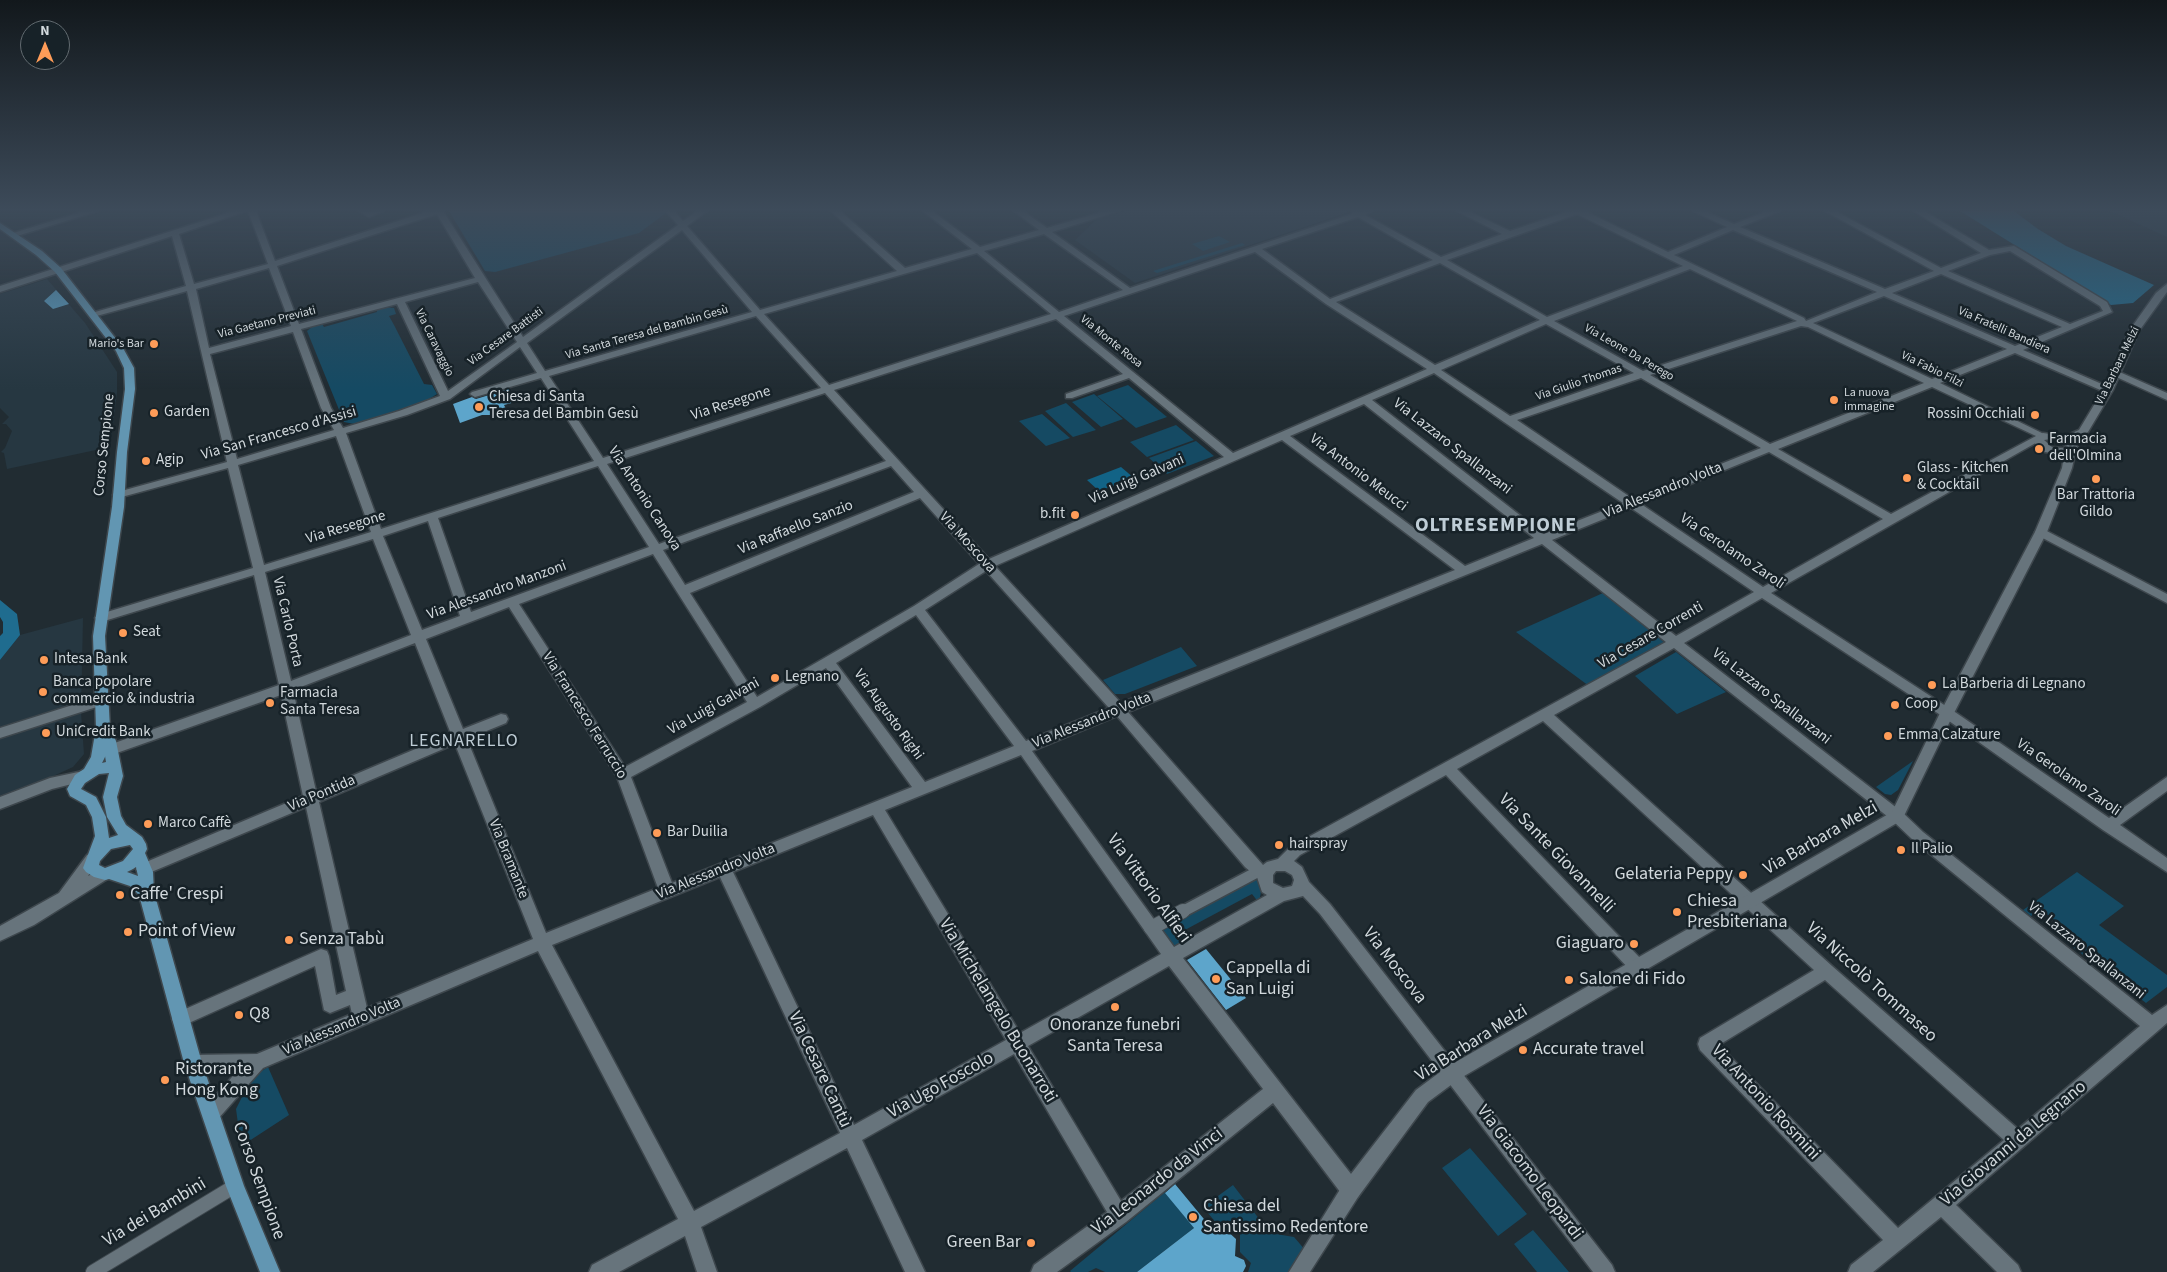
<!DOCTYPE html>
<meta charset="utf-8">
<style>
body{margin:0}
#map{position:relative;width:2167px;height:1272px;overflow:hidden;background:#212c32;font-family:"Source Sans 3",sans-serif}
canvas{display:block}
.north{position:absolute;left:20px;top:20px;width:50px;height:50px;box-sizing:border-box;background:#172228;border:1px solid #626b70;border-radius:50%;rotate:0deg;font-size:14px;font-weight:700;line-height:20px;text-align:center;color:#d2d9dd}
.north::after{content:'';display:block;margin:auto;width:18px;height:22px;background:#fe9c58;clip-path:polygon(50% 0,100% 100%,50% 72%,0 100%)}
</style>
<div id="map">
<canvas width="2167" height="1272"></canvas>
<div class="north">N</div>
</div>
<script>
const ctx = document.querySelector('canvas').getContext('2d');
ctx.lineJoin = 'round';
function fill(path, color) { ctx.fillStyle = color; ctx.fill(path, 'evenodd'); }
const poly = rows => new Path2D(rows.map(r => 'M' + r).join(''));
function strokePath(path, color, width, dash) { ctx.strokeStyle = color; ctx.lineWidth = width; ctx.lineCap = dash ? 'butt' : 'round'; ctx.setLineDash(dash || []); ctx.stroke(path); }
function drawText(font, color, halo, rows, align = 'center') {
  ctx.font = font + ' "Source Sans 3",sans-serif'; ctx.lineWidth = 5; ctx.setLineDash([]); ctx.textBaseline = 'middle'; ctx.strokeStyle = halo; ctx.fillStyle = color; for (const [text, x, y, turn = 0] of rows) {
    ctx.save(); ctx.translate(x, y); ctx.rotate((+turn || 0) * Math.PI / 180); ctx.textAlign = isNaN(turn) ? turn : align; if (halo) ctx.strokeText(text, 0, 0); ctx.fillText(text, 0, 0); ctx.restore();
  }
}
fill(poly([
 [1126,211,1347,211,1347,213,1135,283,1075,240,1097,219],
 [2110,211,2167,211,2167,237],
 [47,279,85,323,117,372,117,393,110,447,7,469,4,453,1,452,5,448,12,431,6,424,2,424,9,417,0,408,0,294],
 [83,618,81,712,84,754,73,767,36,784,0,797,0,660,20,635]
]), '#263741');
fill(poly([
 [449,211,664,211,666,213,639,233,495,272,485,271],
 [1219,236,1230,242,1203,251,1192,244],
 [1242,243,1245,245,1157,273,1153,271],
 [385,307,394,308,396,314,389,316,394,325,424,384,432,385,437,394,426,401,408,408,354,424,344,422,307,331,312,327,322,324,324,327,377,312,376,309],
 [1128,385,1167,417,1136,428,1097,396],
 [1094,394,1123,419,1101,427,1072,402],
 [1066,403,1096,430,1073,437,1045,411],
 [1042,414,1070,438,1046,446,1019,421],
 [1176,425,1194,440,1147,457,1130,442],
 [1196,441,1214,456,1167,474,1149,458],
 [1603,593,1665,643,1589,686,1516,632],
 [1181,647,1197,666,1125,694,1115,694,1103,680],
 [1676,652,1726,692,1677,714,1635,676],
 [1913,761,1898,790,1891,795,1885,794,1876,787],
 [1250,871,1262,886,1259,903,1252,894,1183,931,1189,940,1176,948,1156,920],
 [2077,872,2124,906,2099,925,2167,975,2167,987,2146,1003,2065,941,2073,934,2040,909,2031,916,2023,910],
 [268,1067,289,1115,246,1143,239,1131,236,1109,252,1077],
 [1470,1148,1527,1214,1498,1236,1442,1168],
 [1233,1185,1270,1233,1294,1237,1306,1251,1291,1272,1248,1272,1251,1263,1240,1252,1240,1234,1229,1223,1217,1224,1203,1207],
 [1165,1192,1194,1228,1137,1272,1105,1272,1096,1268,1088,1272,1071,1272,1070,1271],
 [1533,1230,1569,1272,1537,1272,1514,1244]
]), '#154a63');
fill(poly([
 [1960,211,2014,211,2038,229,2066,246,2154,285,2133,303,2111,305],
 [0,600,17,614,20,635,0,660,0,636,3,633,3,622,0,617]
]), '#1f6c8f');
fill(poly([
 [1121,467,1134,478,1099,491,1087,480]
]), '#126386');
fill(poly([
 [56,290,69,304,53,309,44,301],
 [509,389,515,402,504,405,507,411,494,411,492,415,482,415,460,423,453,404,472,397,476,399],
 [1206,949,1246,998,1226,1010,1187,960],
 [1175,1184,1213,1230,1225,1229,1236,1239,1235,1256,1244,1260,1246,1266,1243,1272,1137,1272,1194,1228,1165,1193]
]), '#5da5cb');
const pedestrianFar1 = poly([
 [1180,913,1259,871]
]);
const pedestrian = poly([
 [1151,928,1183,911],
 [93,1272,235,1186]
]);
const minor = poly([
 [85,211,98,211,17,236,10,234,85,211],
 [234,211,246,211,179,234,194,284,268,264,248,211,256,211,275,261,429,211,443,211,523,337,678,225,666,211,674,211,683,221,698,211,707,211,687,226,760,310,897,271,831,211,840,211,905,268,972,249,923,211,932,211,980,247,1039,230,1014,211,1023,211,1047,228,1106,211,1119,211,1052,232,1130,288,1352,214,1352,211,1372,211,1365,215,1441,257,1502,234,1457,211,1468,211,1510,231,1570,211,1585,211,1668,252,1727,227,1693,211,1704,211,1734,224,1768,211,1780,211,1740,227,1885,289,1934,271,1825,211,1835,211,1941,268,1981,253,1914,211,1924,211,1989,250,2014,246,2107,302,2112,312,2023,350,2111,388,2111,392,2105,392,2015,353,1940,383,2048,436,1771,593,1952,710,2109,818,2167,777,2167,791,2120,825,2167,858,2167,872,2103,830,1942,716,1762,598,1684,643,1902,812,1923,832,2152,1015,2167,1005,2167,1023,1956,1205,2018,1265,2021,1272,1997,1272,1941,1217,1873,1272,1848,1272,1851,1265,1883,1240,1700,1050,1698,1044,1700,1038,1814,970,1543,721,1457,769,1643,961,1645,966,1643,971,1637,973,1631,971,1446,775,1300,855,1294,861,1302,867,1309,882,1330,904,1612,1265,1615,1272,1593,1272,1320,914,1303,896,1284,901,1183,958,1358,1183,1360,1190,1358,1197,1351,1199,1344,1197,1273,1103,1126,1222,1057,1272,1031,1272,1034,1265,1107,1212,1014,1054,862,1140,925,1272,905,1272,847,1148,701,1227,717,1272,697,1272,685,1236,619,1272,589,1272,592,1265,678,1219,538,951,263,1068,217,1120,211,1123,205,1120,202,1114,205,1108,238,1070,193,1071,187,1069,184,1063,187,1057,193,1055,257,1054,352,1014,350,1005,330,1013,324,1010,315,966,180,1027,174,1024,172,1019,174,1014,321,949,327,951,329,956,336,995,346,991,306,807,149,873,144,875,139,873,136,869,139,865,303,796,281,695,111,755,106,754,104,750,106,746,279,685,254,575,101,622,95,618,97,615,253,568,228,468,118,498,113,495,114,493,227,462,187,291,93,317,88,314,186,286,172,236,0,292,0,286,234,211],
 [437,214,475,278,299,324,277,266,437,214],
 [1577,214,1683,266,1547,317,1447,260,1577,214],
 [1358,217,1433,260,1330,299,1262,249,1358,217],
 [682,230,752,312,545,371,527,343,682,230],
 [1733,230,1877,292,1806,321,1804,318,1674,255,1733,230],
 [1044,234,1123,290,1059,312,984,251,1044,234],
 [2010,251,2100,306,2103,311,2070,324,1948,271,1990,255,2010,251],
 [1255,252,1326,304,1427,369,1233,453,1064,316,1255,252],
 [977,253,1051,314,829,385,764,314,977,253],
 [1440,263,1540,320,1435,365,1336,302,1440,263],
 [269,268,291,326,209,348,196,289,269,268],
 [1690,269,1797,321,1643,371,1554,321,1690,269],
 [1941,274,2062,327,2015,346,1892,293,1941,274],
 [478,282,517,342,448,391,405,302,478,282],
 [1884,296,2007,349,1932,379,1813,323,1884,296],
 [397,304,440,396,399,411,343,428,331,408,301,329,397,304],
 [756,316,821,388,603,458,549,376,756,316],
 [1056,319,1123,374,1066,394,1066,398,1072,398,1129,378,1224,457,989,559,834,390,1056,319],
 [1546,324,1634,373,1510,416,1441,370,1546,324],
 [1801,326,1808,327,1924,383,1770,444,1650,375,1801,326],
 [293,332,321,408,334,430,237,459,210,354,293,332],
 [520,347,537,373,472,392,470,394,475,397,541,378,594,461,381,529,346,433,407,415,450,399,520,347],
 [1434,373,1504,422,1623,503,1544,534,1372,400,1434,373],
 [1641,378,1761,448,1633,499,1517,420,1641,378],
 [1932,387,2036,436,1891,514,1778,449,1932,387],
 [825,393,886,461,659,544,607,464,825,393],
 [1364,404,1534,538,1465,566,1290,436,1364,404],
 [336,436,371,532,264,565,238,465,336,436],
 [1282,440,1455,570,1121,703,995,566,1282,440],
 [1769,452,1883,519,1763,587,1641,504,1769,452],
 [598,466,649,547,471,612,438,518,598,466],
 [891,466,914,492,685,585,663,550,891,466],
 [920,498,979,564,914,606,757,697,690,593,920,498],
 [1631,508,1754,592,1676,636,1552,540,1631,508],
 [428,521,460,616,422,630,383,536,428,521],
 [373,539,411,635,291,681,265,572,373,539],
 [1542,544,1666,642,1290,847,1278,859,1267,862,1263,865,1128,712,1542,544],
 [653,554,747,702,625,767,519,604,653,554],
 [986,571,1109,708,1026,741,925,610,986,571],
 [509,607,617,777,658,888,546,933,467,739,506,723,508,719,506,715,501,714,463,729,426,639,509,607],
 [916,615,1014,746,925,782,836,663,916,615],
 [415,643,451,734,316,791,293,690,415,643],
 [1674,648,1892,820,1913,840,2140,1026,2018,1129,1832,966,1554,715,1674,648],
 [826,668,912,787,672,883,631,777,760,707,826,668],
 [1117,716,1245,867,1257,877,1262,892,1267,895,1174,947,1032,751,1117,716],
 [455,744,533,939,367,1008,319,802,455,744],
 [1021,755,1161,954,1020,1033,885,810,1021,755],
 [873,815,1006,1040,854,1125,733,872,873,815],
 [1276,871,1285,871,1292,875,1294,880,1292,886,1283,888,1273,883,1273,875,1276,871],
 [720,877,840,1133,694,1211,552,945,720,877],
 [1169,966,1263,1089,1121,1201,1028,1046,1169,966],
 [1825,980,2004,1140,1898,1228,1719,1045,1825,980],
 [359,211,370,212,383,211,369,217,359,211],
 [2115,370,2167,393,2167,400,2112,375,2112,371,2115,370],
 [2041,528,2167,594,2167,603,2037,535,2035,532,2041,528],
 [101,696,106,698,108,701,106,704,0,738,0,728,101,696],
 [83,771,88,772,90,776,88,780,52,789,0,809,0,797,50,778,83,771],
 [92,853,97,855,99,859,88,876,104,868,109,870,112,874,109,878,34,925,0,941,0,926,59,893,87,855,92,853]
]);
const tertiary = poly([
 [2167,284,2167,292,2139,331,2113,390,2088,432,2073,441,2079,449,2075,454,2072,468,2047,532,1954,713,1902,820,1459,1079,1428,1102,1358,1197,1310,1272,1289,1272,1344,1183,1416,1090,1447,1067,1892,812,1940,713,2035,532,2062,468,2064,455,2045,452,2037,447,2033,439,2043,433,2065,436,2079,430,2103,390,2129,331,2156,293,2167,284],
 [2051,439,2058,440,2069,449,2052,447,2044,440,2051,439]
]);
const primary = poly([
 [0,223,42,251,61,268,123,348,134,368,135,389,127,452,124,507,105,636,110,728,116,741,123,776,117,797,121,816,126,825,142,837,146,844,147,849,145,853,153,872,154,892,202,1063,244,1186,280,1272,260,1272,226,1186,184,1063,139,895,130,886,109,879,105,880,94,877,86,872,83,868,95,836,92,817,86,805,70,796,67,789,75,775,84,769,91,757,96,728,93,636,112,507,117,452,125,389,124,368,116,351,55,272,36,255,0,229,0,223],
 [105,756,106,762,102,763,105,757,105,756],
 [109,773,103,797,107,817,118,835,109,838,106,817,96,797,81,789,85,783,99,774,109,773],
 [130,845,133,849,123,861,105,868,99,865,100,861,111,849,130,845],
 [136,867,138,876,127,872,133,869,136,867]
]);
strokePath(pedestrianFar1, '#3e474d', 14);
strokePath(pedestrian, '#3e474d', 16);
strokePath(minor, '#3e474d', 3);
strokePath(tertiary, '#3e474d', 3);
strokePath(primary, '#3e474d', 3);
strokePath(pedestrianFar1, '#67747c', 11);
strokePath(pedestrian, '#67747c', 14);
fill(minor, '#67747c');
fill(tertiary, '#67747c');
fill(primary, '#6296b2');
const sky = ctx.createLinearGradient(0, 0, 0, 389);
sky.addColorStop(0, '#12181c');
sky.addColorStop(0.54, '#3d4b5a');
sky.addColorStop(1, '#3d4b5a00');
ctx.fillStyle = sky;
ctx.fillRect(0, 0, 2167, 389);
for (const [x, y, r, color] of [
 [154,344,5,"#fe9c58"],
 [1834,400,5,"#fe9c58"],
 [479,407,5,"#fe9c58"],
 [154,413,5,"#fe9c58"],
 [2035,415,5,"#fe9c58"],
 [2039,449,5,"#fe9c58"],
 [146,461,5,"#fe9c58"],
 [1907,478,5,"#fe9c58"],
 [2096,479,5,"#fe9c58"],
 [1075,515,5,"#fe9c58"],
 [123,633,5,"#fe9c58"],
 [44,660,5,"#fe9c58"],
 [775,678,5,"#fe9c58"],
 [1932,685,5,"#fe9c58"],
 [43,692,5,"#fe9c58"],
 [270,703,5,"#fe9c58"],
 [1895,705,5,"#fe9c58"],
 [46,733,5,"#fe9c58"],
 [1888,736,5,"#fe9c58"],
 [148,824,5,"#fe9c58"],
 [657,833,5,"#fe9c58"],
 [1279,845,5,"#fe9c58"],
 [1901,850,5,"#fe9c58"],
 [1743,875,5,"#fe9c58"],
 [120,895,5,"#fe9c58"],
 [1677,912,5,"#fe9c58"],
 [128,932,5,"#fe9c58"],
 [289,940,5,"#fe9c58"],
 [1634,944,5,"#fe9c58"],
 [1216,979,5,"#fe9c58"],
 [1569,980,5,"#fe9c58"],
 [1115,1007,5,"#fe9c58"],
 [239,1015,5,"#fe9c58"],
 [1523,1050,5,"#fe9c58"],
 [165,1080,5,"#fe9c58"],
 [1193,1217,5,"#fe9c58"],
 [1031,1243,5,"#fe9c58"]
]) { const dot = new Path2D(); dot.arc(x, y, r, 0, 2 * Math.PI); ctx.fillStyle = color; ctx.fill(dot); strokePath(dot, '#172228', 2); }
drawText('12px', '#d2d9dd', '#172228', [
 ["Via Gaetano Previati",267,323,-14],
 ["Via Fratelli Bandiera",2004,331,24],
 ["Via Santa Teresa del Bambin Gesù",647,333,-16],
 ["Via Cesare Battisti",506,337,-36],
 ["Via Monte Rosa",1111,342,39],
 ["Via Caravaggio",434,343,64],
 ["Via Leone Da Perego",1629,353,30],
 ["Via Barbara Melzi",2118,366,-64],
 ["Via Fabio Filzi",1932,370,26],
 ["Via Giulio Thomas",1579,383,-19]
]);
drawText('12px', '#d2d9dd', '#172228', [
 ["Mario's Bar",144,344],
 ["La nuova",1844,393,"left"],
 ["immagine",1844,407,"left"]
], 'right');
drawText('15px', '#d2d9dd', '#172228', [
 ["Chiesa di Santa",489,398],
 ["Teresa del Bambin Gesù",489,415],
 ["Garden",164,413],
 ["Rossini Occhiali",2025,415,"right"],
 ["Farmacia",2049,440],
 ["dell'Olmina",2049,457],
 ["Agip",156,461],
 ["Glass - Kitchen",1917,469],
 ["& Cocktail",1917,486],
 ["Bar Trattoria",2096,496,"center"],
 ["Gildo",2096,513,"center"],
 ["b.fit",1065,515,"right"],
 ["Seat",133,633],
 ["Intesa Bank",54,660],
 ["Legnano",785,678],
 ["Banca popolare",53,683],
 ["commercio & industria",53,700],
 ["La Barberia di Legnano",1942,685],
 ["Farmacia",280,694],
 ["Santa Teresa",280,711],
 ["Coop",1905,705],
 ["UniCredit Bank",56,733],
 ["Emma Calzature",1898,736],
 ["Marco Caffè",158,824],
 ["Bar Duilia",667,833],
 ["hairspray",1289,845],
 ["Il Palio",1911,850]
], 'left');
drawText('15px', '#d2d9dd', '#172228', [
 ["Via Resegone",731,404,-18],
 ["Via San Francesco d'Assisi",279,434,-16],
 ["Corso Sempione",105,445,-84],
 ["Via Lazzaro Spallanzani",1452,447,38],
 ["Via Antonio Meucci",1358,473,37],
 ["Via Luigi Galvani",1137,480,-24],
 ["Via Alessandro Volta",1663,491,-22],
 ["Via Antonio Canova",644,499,57],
 ["Via Resegone",346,528,-17],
 ["Via Raffaello Sanzio",796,528,-22],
 ["Via Moscova",967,543,48],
 ["Via Gerolamo Zaroli",1732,552,34],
 ["Via Alessandro Manzoni",497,591,-20],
 ["Via Carlo Porta",287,622,77],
 ["Via Cesare Correnti",1651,636,-30],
 ["Via Lazzaro Spallanzani",1771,697,38],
 ["Via Luigi Galvani",714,707,-29],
 ["Via Augusto Righi",888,715,54],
 ["Via Francesco Ferruccio",584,716,58],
 ["Via Alessandro Volta",1092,721,-22],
 ["Via Gerolamo Zaroli",2068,778,35],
 ["Via Pontida",322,794,-23],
 ["Via Bramante",508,859,68],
 ["Via Alessandro Volta",716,872,-22],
 ["Via Lazzaro Spallanzani",2086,951,39],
 ["Via Alessandro Volta",342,1027,-23]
]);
ctx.letterSpacing = '1px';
drawText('18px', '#bfcdd6', '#172228', [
 ["LEGNARELLO",464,742]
]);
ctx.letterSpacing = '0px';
drawText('18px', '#d2d9dd', '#172228', [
 ["Via Barbara Melzi",1821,839,-30],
 ["Via Sante Giovannelli",1556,854,46],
 ["Via Vittorio Alfieri",1148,889,54],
 ["Via Moscova",1394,966,52],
 ["Via Niccolò Tommaseo",1871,983,42],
 ["Via Michelangelo Buonarroti",997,1011,59],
 ["Via Barbara Melzi",1472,1044,-32],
 ["Via Cesare Cantù",819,1070,65],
 ["Via Ugo Foscolo",941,1086,-29],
 ["Via Antonio Rosmini",1765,1103,47],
 ["Via Giovanni da Legnano",2014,1144,-40],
 ["Via Giacomo Leopardi",1529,1173,53],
 ["Corso Sempione",258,1181,70],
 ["Via Leonardo da Vinci",1158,1182,-38],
 ["Via dei Bambini",155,1213,-31]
]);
drawText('18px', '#d2d9dd', '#172228', [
 ["Gelateria Peppy",1733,875,"right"],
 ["Caffe' Crespi",130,895],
 ["Chiesa",1687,902],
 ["Presbiteriana",1687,923],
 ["Point of View",138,932],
 ["Senza Tabù",299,940],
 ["Giaguaro",1624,944,"right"],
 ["Cappella di",1226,969],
 ["San Luigi",1226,990],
 ["Salone di Fido",1579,980],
 ["Q8",249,1015],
 ["Onoranze funebri",1115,1026,"center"],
 ["Santa Teresa",1115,1047,"center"],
 ["Accurate travel",1533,1050],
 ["Ristorante",175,1070],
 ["Hong Kong",175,1091],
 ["Chiesa del",1203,1207],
 ["Santissimo Redentore",1203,1228],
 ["Green Bar",1021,1243,"right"]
], 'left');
ctx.letterSpacing = '1px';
drawText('bold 20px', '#bfcdd6', '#172228', [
 ["OLTRESEMPIONE",1496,527]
]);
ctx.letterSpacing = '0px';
</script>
